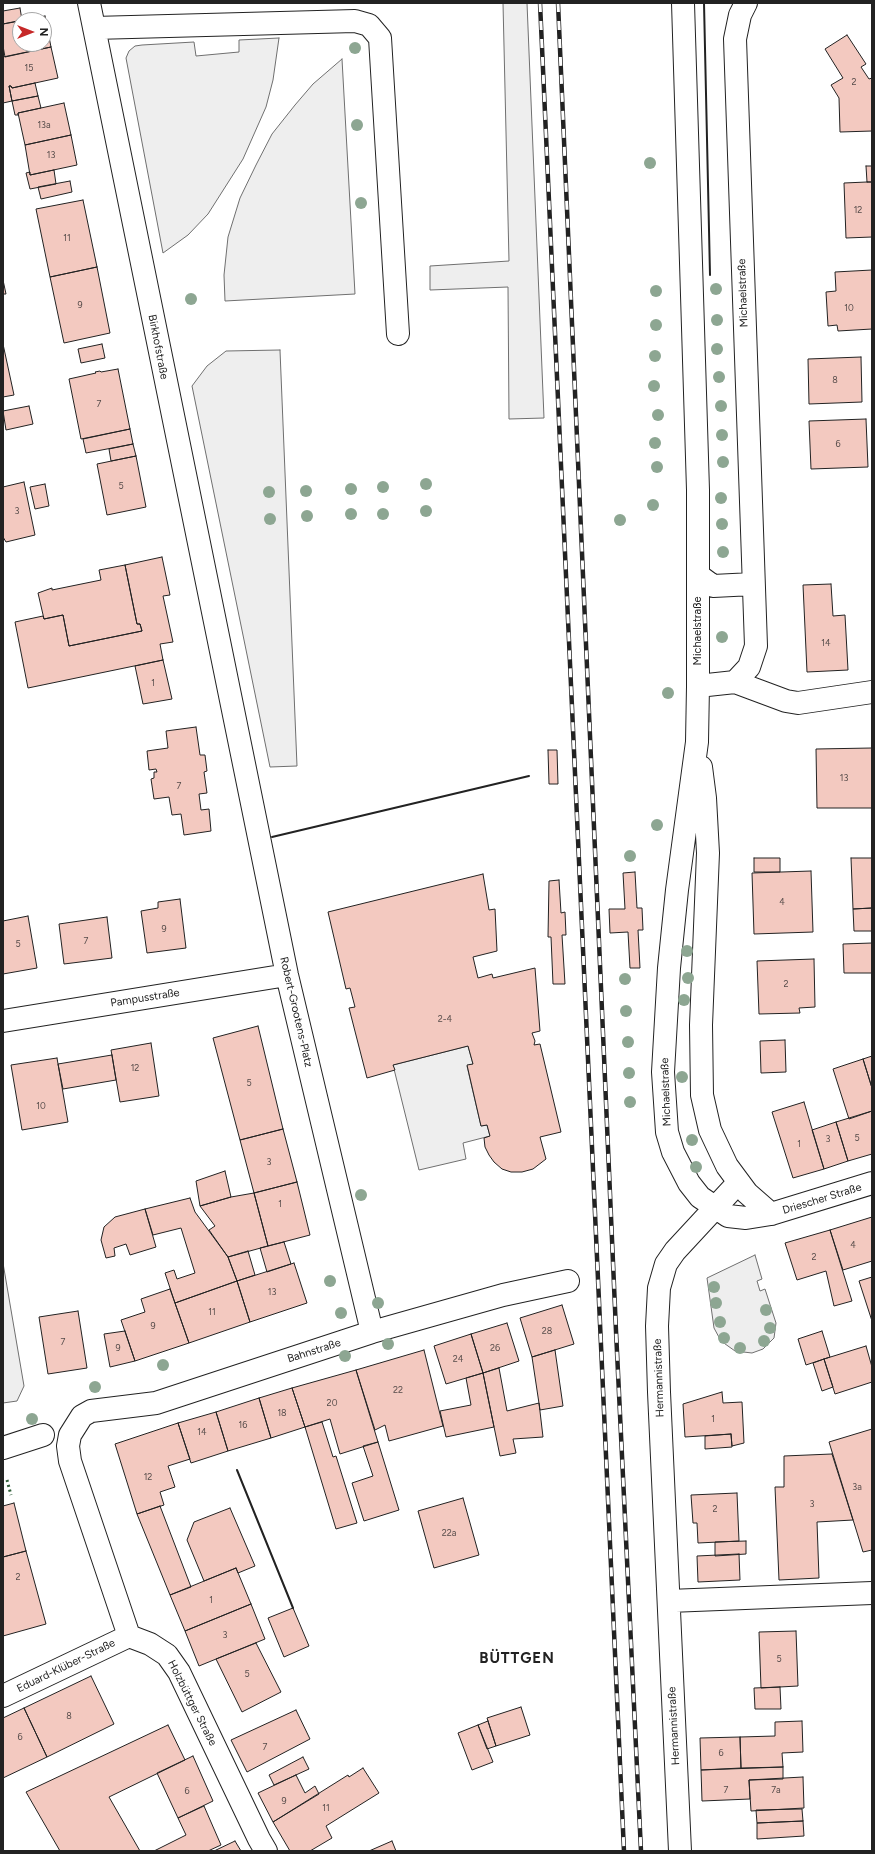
<!DOCTYPE html>
<meta charset="utf-8">
<style>
body{margin:0}
#map{position:relative;width:875px;height:1854px;overflow:hidden;background:#fff;font-family:Figtree,sans-serif}
canvas{display:block}
.frame{position:absolute;inset:0;border:4px solid #222;pointer-events:none}
.north{position:absolute;left:12px;top:12px;width:40px;height:40px;box-sizing:border-box;background:#fff;border:1px solid #a7a7a7;border-radius:50%;rotate:90deg;font-size:11px;font-weight:700;line-height:16px;text-align:center;color:#222}
.north::after{content:'';display:block;margin:auto;width:14px;height:18px;background:#c62828;clip-path:polygon(50% 0,100% 100%,50% 72%,0 100%)}
</style>
<div id="map">
<canvas width="875" height="1854"></canvas>
<div class="frame"></div>
<div class="north">N</div>
</div>
<script>
const ctx = document.querySelector('canvas').getContext('2d');
ctx.lineJoin = 'round';
function fill(path, color) { ctx.fillStyle = color; ctx.fill(path, 'evenodd'); }
const poly = rows => new Path2D(rows.map(r => 'M' + r).join(''));
function strokePath(path, color, width, dash) { ctx.strokeStyle = color; ctx.lineWidth = width; ctx.lineCap = dash ? 'butt' : 'round'; ctx.setLineDash(dash || []); ctx.stroke(path); }
function drawText(font, color, halo, rows, align = 'center') {
  ctx.font = font + ' Figtree,sans-serif'; ctx.lineWidth = 3; ctx.setLineDash([]); ctx.textBaseline = 'middle'; ctx.strokeStyle = halo; ctx.fillStyle = color; for (const [text, x, y, turn = 0] of rows) {
    ctx.save(); ctx.translate(x, y); ctx.rotate((+turn || 0) * Math.PI / 180); ctx.textAlign = isNaN(turn) ? turn : align; if (halo) ctx.strokeText(text, 0, 0); ctx.fillText(text, 0, 0); ctx.restore();
  }
}
const green = poly([
 [503,3,527,3,544,418,509,419,508,287,430,290,430,266,509,261,503,3],
 [279,38,273,80,266,107,243,159,208,214,188,235,163,253,126,58,129,51,135,46,142,45,194,42,196,56,239,52,239,40,279,38],
 [342,59,355,294,225,301,224,275,228,237,240,198,256,165,272,134,295,105,313,84,342,59],
 [280,350,297,766,270,767,192,386,207,366,226,351,280,350],
 [468,1046,473,1064,467,1066,481,1126,487,1125,490,1136,463,1143,466,1159,419,1170,393,1065,468,1046],
 [755,1255,762,1279,757,1281,760,1291,765,1289,776,1323,774,1338,763,1349,752,1353,735,1351,721,1341,714,1328,707,1278,755,1255],
 [3,1263,24,1386,17,1401,3,1403,3,1263]
]);
fill(green, '#eee');
strokePath(green, '#6f6f6f', 1);
const building = poly([
 [20,8,22,20,3,24,3,11,20,8],
 [45,16,51,47,5,57,3,46,3,24,20,21,20,44,44,44,44,20,24,20,45,16],
 [847,35,866,64,861,67,869,79,872,78,872,131,840,132,839,98,831,85,843,78,825,49,847,35],
 [51,47,58,78,12,88,11,86,9,86,12,101,3,103,3,57,51,47],
 [35,83,38,96,12,101,9,86,11,86,12,88,35,83],
 [38,96,41,108,18,113,18,115,15,115,12,101,38,96],
 [64,103,71,135,25,145,18,113,64,103],
 [71,135,77,165,30,175,25,145,71,135],
 [866,166,872,166,872,182,867,182,866,166],
 [54,170,56,184,30,189,26,173,30,172,30,175,54,170],
 [70,181,72,192,41,199,38,187,70,181],
 [867,182,872,182,872,237,846,238,844,183,867,182],
 [83,200,97,267,50,277,36,209,83,200],
 [97,267,110,333,64,343,50,277,97,267],
 [872,270,872,329,838,331,837,325,828,326,826,292,836,291,835,272,872,270],
 [3,280,6,294,3,294,3,280],
 [3,344,14,395,3,397,3,344],
 [102,344,105,358,81,363,78,349,102,344],
 [861,357,862,402,809,404,808,359,861,357],
 [118,369,130,429,81,439,69,379,96,373,95,372,100,371,101,372,118,369],
 [29,406,33,424,6,430,3,411,29,406],
 [866,419,868,467,811,469,809,421,866,419],
 [130,429,133,444,86,453,83,439,130,429],
 [133,444,136,456,111,461,109,449,133,444],
 [136,456,146,507,107,515,97,464,136,456],
 [24,482,35,535,6,542,3,537,3,487,24,482],
 [45,484,49,506,35,509,30,487,45,484],
 [162,557,170,595,163,596,173,642,160,644,163,660,28,688,15,622,43,616,44,619,63,615,69,646,142,631,140,624,137,624,125,565,162,557],
 [125,565,137,624,140,624,142,631,69,646,63,615,44,619,38,593,52,588,52,590,101,580,99,570,125,565],
 [831,584,833,616,845,615,848,670,807,672,803,585,831,584],
 [163,660,172,699,143,704,135,666,163,660],
 [196,727,200,755,205,755,207,771,204,772,207,793,199,794,201,810,209,809,211,831,184,835,181,814,172,815,169,797,154,799,151,779,154,778,154,772,157,772,156,769,149,770,147,751,168,748,166,731,196,727],
 [872,748,872,808,817,808,816,749,872,748],
 [548,750,557,750,558,784,549,784,548,750],
 [754,858,780,858,780,872,754,872,754,858],
 [851,858,872,858,872,908,853,909,851,858],
 [811,871,813,932,754,934,752,873,811,871],
 [635,872,637,908,642,908,643,930,638,930,640,968,630,968,628,932,610,933,609,909,625,909,623,873,635,872],
 [483,874,489,910,495,909,497,951,473,957,478,978,492,974,493,978,535,968,540,1031,532,1033,535,1041,534,1045,540,1044,561,1132,540,1137,546,1159,533,1169,522,1172,511,1172,502,1169,494,1162,489,1155,485,1147,484,1138,490,1136,487,1125,481,1126,467,1065,473,1064,468,1046,393,1065,395,1070,367,1078,349,1008,355,1007,350,988,346,989,328,912,483,874],
 [559,880,561,913,565,912,566,935,562,935,565,984,553,984,551,937,548,937,549,881,559,880],
 [180,899,186,948,147,953,141,911,158,908,158,902,180,899],
 [872,908,872,931,854,931,853,909,872,908],
 [28,916,37,968,3,974,3,921,28,916],
 [107,917,112,958,64,964,59,924,107,917],
 [872,943,872,973,844,973,843,944,872,943],
 [814,959,815,1007,799,1008,800,1013,759,1014,757,961,814,959],
 [258,1026,283,1129,240,1140,213,1038,258,1026],
 [785,1040,786,1072,761,1073,760,1041,785,1040],
 [151,1043,159,1096,120,1102,111,1050,151,1043],
 [112,1055,116,1080,63,1089,58,1064,112,1055],
 [872,1056,872,1088,863,1059,872,1056],
 [57,1058,68,1122,22,1130,11,1065,57,1058],
 [863,1059,872,1088,872,1111,849,1119,833,1069,863,1059],
 [804,1102,824,1169,793,1178,772,1112,804,1102],
 [872,1111,872,1154,848,1161,836,1122,872,1111],
 [836,1122,848,1161,824,1169,812,1130,836,1122],
 [283,1129,297,1182,254,1193,240,1140,283,1129],
 [225,1171,231,1197,200,1206,196,1181,225,1171],
 [297,1182,310,1235,268,1246,254,1193,297,1182],
 [254,1193,268,1246,228,1257,209,1230,215,1226,200,1206,231,1197,254,1193],
 [190,1198,195,1212,228,1257,237,1281,175,1303,165,1273,174,1270,177,1279,195,1273,181,1228,153,1235,145,1209,190,1198],
 [145,1209,156,1247,130,1255,126,1244,114,1248,115,1256,106,1258,101,1240,104,1227,115,1217,145,1209],
 [872,1217,872,1261,843,1270,830,1230,872,1217],
 [830,1230,852,1301,834,1306,826,1271,797,1280,785,1243,830,1230],
 [284,1242,291,1264,267,1272,260,1248,284,1242],
 [248,1251,255,1275,237,1281,228,1257,248,1251],
 [294,1263,307,1303,250,1322,237,1281,294,1263],
 [872,1277,872,1321,859,1281,872,1277],
 [237,1281,250,1322,189,1343,175,1303,237,1281],
 [170,1289,189,1343,135,1361,121,1320,145,1312,141,1299,170,1289],
 [562,1305,574,1344,532,1357,520,1318,562,1305],
 [78,1311,87,1368,48,1374,39,1317,78,1311],
 [507,1323,519,1361,483,1373,471,1334,507,1323],
 [125,1331,135,1361,110,1367,104,1334,125,1331],
 [822,1331,830,1357,806,1365,798,1339,822,1331],
 [471,1334,483,1373,446,1384,434,1346,471,1334],
 [866,1346,872,1367,872,1382,835,1394,824,1359,866,1346],
 [424,1350,443,1426,389,1441,385,1425,375,1430,356,1370,424,1350],
 [555,1350,563,1406,540,1410,532,1357,555,1350],
 [824,1359,833,1387,822,1391,813,1363,824,1359],
 [499,1368,507,1411,539,1403,543,1437,513,1439,516,1453,500,1456,483,1373,499,1368],
 [356,1370,378,1442,340,1454,330,1419,305,1427,292,1388,356,1370],
 [483,1373,494,1427,446,1437,440,1411,471,1405,466,1378,483,1373],
 [292,1388,305,1427,271,1438,259,1398,292,1388],
 [722,1392,723,1403,742,1402,744,1443,732,1446,731,1434,685,1437,683,1404,722,1392],
 [259,1398,271,1438,228,1451,216,1412,259,1398],
 [216,1412,228,1451,191,1463,178,1423,216,1412],
 [322,1422,333,1457,336,1456,357,1523,336,1529,305,1427,322,1422],
 [178,1423,190,1459,168,1466,175,1487,160,1492,164,1505,137,1514,115,1444,178,1423],
 [872,1429,872,1550,863,1552,829,1442,872,1429],
 [731,1434,732,1447,705,1449,705,1436,731,1434],
 [378,1442,399,1510,364,1521,352,1483,373,1476,363,1446,378,1442],
 [832,1454,853,1520,817,1522,819,1578,779,1580,775,1487,784,1487,784,1456,832,1454],
 [737,1493,739,1541,698,1543,697,1523,693,1523,691,1495,737,1493],
 [463,1498,479,1555,434,1568,418,1511,463,1498],
 [14,1503,26,1551,3,1557,3,1506,14,1503],
 [160,1506,191,1587,170,1595,137,1514,160,1506],
 [230,1508,255,1566,238,1573,236,1568,204,1581,187,1540,194,1522,230,1508],
 [746,1541,746,1554,715,1556,715,1542,746,1541],
 [26,1551,46,1624,3,1636,3,1557,26,1551],
 [739,1554,740,1580,698,1582,697,1556,739,1554],
 [236,1568,251,1604,185,1631,170,1595,236,1568],
 [251,1604,265,1639,199,1666,185,1631,251,1604],
 [293,1608,309,1646,284,1657,268,1618,293,1608],
 [796,1631,798,1686,761,1688,759,1632,796,1631],
 [256,1643,281,1692,242,1712,216,1659,256,1643],
 [91,1676,114,1724,47,1757,24,1708,91,1676],
 [780,1687,781,1709,755,1709,754,1688,780,1687],
 [521,1707,530,1735,496,1746,487,1718,521,1707],
 [24,1708,47,1757,3,1778,3,1718,24,1708],
 [296,1710,310,1739,247,1772,231,1740,296,1710],
 [488,1721,496,1746,487,1749,478,1725,488,1721],
 [802,1721,803,1752,782,1753,783,1767,741,1768,740,1737,775,1736,775,1722,802,1721],
 [168,1725,185,1760,109,1797,140,1851,60,1851,26,1792,168,1725],
 [478,1725,493,1762,472,1770,458,1733,478,1725],
 [740,1737,741,1768,701,1770,700,1738,740,1737],
 [193,1756,213,1801,178,1818,157,1773,193,1756],
 [303,1757,309,1769,274,1785,269,1775,303,1757],
 [783,1767,783,1779,749,1780,750,1799,702,1801,701,1770,783,1767],
 [363,1768,379,1793,326,1826,332,1838,310,1851,290,1851,273,1822,348,1775,349,1777,363,1768],
 [296,1775,305,1793,315,1786,319,1794,273,1822,258,1793,296,1775],
 [803,1777,804,1808,751,1811,749,1780,803,1777],
 [204,1806,221,1845,208,1851,154,1851,186,1835,178,1818,204,1806],
 [802,1809,803,1821,757,1823,756,1810,802,1809],
 [803,1821,804,1836,757,1839,757,1823,803,1821],
 [235,1841,241,1851,214,1851,235,1841],
 [392,1841,396,1851,369,1851,392,1841]
]);
fill(building, '#f3c9c0');
strokePath(building, '#222', 1);
const minor = poly([
 [89,3,287,975,372,1332],
 [683,3,698,490,698,686,697,742,677,890,669,968,663,1072,667,1132,673,1152,689,1183,700,1197,728,1216,746,1218,771,1214,872,1183],
 [94,28,355,21,369,25,380,38,398,334],
 [698,575,713,586,753,584],
 [735,682,786,701,798,703,872,692],
 [698,686,735,682,749,667,756,646,735,39,740,15,746,3],
 [701,767,705,798,708,853,701,1025,702,1095,710,1130,727,1166,747,1193,771,1214],
 [3,1021,287,975],
 [3,1448,43,1435],
 [669,1601,872,1593],
 [129,1636,70,1461,68,1446,70,1435,82,1416,91,1411,156,1403,372,1332,503,1295,568,1281],
 [129,1636,150,1644,167,1655,179,1672,259,1839,266,1851],
 [3,1696,129,1636],
 [680,1851,659,1392,657,1326,659,1288,666,1264,675,1251,738,1183]
]);
strokePath(minor, '#222', 24);
strokePath(minor, '#fff', 22);
const rail = poly([
 [540,3,624,1851],
 [558,3,616,1331,641,1851]
]);
strokePath(rail, '#222', 4.5);
strokePath(rail, '#fff', 3, [9]);
strokePath(poly([
 [7,1480,11,1495]
]), '#2f5e38', 3, [2, 3]);
strokePath(poly([
 [704,3,710,275],
 [272,837,529,776],
 [237,1470,293,1608]
]), '#222', 2);
ctx.fillStyle = '#8da692';
for (const [x, y] of [
 [355,48],
 [357,125],
 [650,163],
 [361,203],
 [716,289],
 [656,291],
 [191,299],
 [717,320],
 [656,325],
 [717,349],
 [655,356],
 [719,377],
 [654,386],
 [721,406],
 [658,415],
 [722,435],
 [655,443],
 [723,462],
 [657,467],
 [426,484],
 [383,487],
 [351,489],
 [306,491],
 [269,492],
 [721,498],
 [653,505],
 [426,511],
 [351,514],
 [383,514],
 [307,516],
 [270,519],
 [620,520],
 [722,524],
 [723,552],
 [722,637],
 [668,693],
 [657,825],
 [630,856],
 [687,951],
 [688,978],
 [625,979],
 [684,1000],
 [626,1011],
 [628,1042],
 [629,1073],
 [682,1077],
 [630,1102],
 [692,1140],
 [696,1167],
 [361,1195],
 [330,1281],
 [714,1287],
 [378,1303],
 [716,1303],
 [766,1310],
 [341,1313],
 [720,1322],
 [770,1328],
 [724,1338],
 [764,1341],
 [388,1344],
 [740,1348],
 [345,1356],
 [163,1365],
 [95,1387],
 [32,1419]
]) { ctx.beginPath(); ctx.arc(x, y, 6, 0, 2 * Math.PI); ctx.fill(); }
drawText('9px', '#564c4a', null, [
 ["15",29,68],
 ["2",854,82],
 ["13a",44,125],
 ["13",51,155],
 ["12",858,210],
 ["11",67,238],
 ["9",80,305],
 ["10",849,308],
 ["8",835,380],
 ["7",99,404],
 ["6",838,444],
 ["5",121,486],
 ["3",17,511],
 ["14",826,643],
 ["1",153,683],
 ["13",844,778],
 ["7",179,786],
 ["4",782,902],
 ["9",164,929],
 ["7",86,941],
 ["5",18,944],
 ["2",786,984],
 ["2-4",445,1019],
 ["12",135,1068],
 ["5",249,1083],
 ["10",41,1106],
 ["5",857,1138],
 ["3",828,1139],
 ["1",799,1144],
 ["3",269,1162],
 ["1",280,1204],
 ["4",853,1245],
 ["2",814,1257],
 ["13",272,1292],
 ["11",212,1312],
 ["9",153,1326],
 ["28",547,1331],
 ["7",63,1342],
 ["9",118,1348],
 ["26",495,1348],
 ["24",458,1359],
 ["22",398,1390],
 ["20",332,1403],
 ["18",282,1413],
 ["1",713,1419],
 ["16",243,1425],
 ["14",202,1432],
 ["12",148,1477],
 ["3a",857,1487],
 ["3",812,1504],
 ["2",715,1509],
 ["22a",449,1533],
 ["2",18,1577],
 ["1",211,1600],
 ["3",225,1635],
 ["5",779,1659],
 ["5",247,1674],
 ["8",69,1716],
 ["6",20,1737],
 ["7",265,1747],
 ["6",721,1753],
 ["7",726,1790],
 ["7a",776,1790],
 ["6",187,1791],
 ["9",284,1801],
 ["11",326,1808]
]);
drawText('11px', '#222', '#fff', [
 ["Michaelstraße",743,293,-92],
 ["Birkhofstraße",158,347,79],
 ["Michaelstraße",698,631,-90],
 ["Pampusstraße",145,998,-9],
 ["Robert-Grootens-Platz",296,1012,77],
 ["Michaelstraße",666,1092,-92],
 ["Driescher Straße",822,1199,-17],
 ["Bahnstraße",314,1351,-18],
 ["Hermannistraße",659,1378,-92],
 ["Eduard-Klüber-Straße",66,1666,-26],
 ["Holzbüttger Straße",192,1703,63],
 ["Hermannistraße",674,1726,-93]
]);
ctx.letterSpacing = '1px';
drawText('bold 15px', '#222', '#fff', [
 ["BÜTTGEN",517,1659]
]);
ctx.letterSpacing = '0px';
</script>
